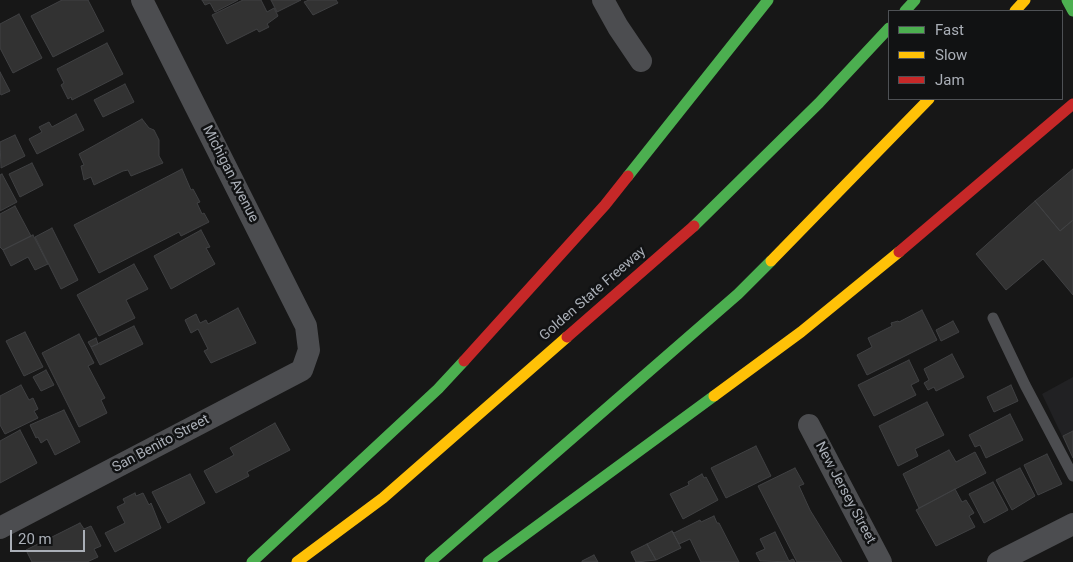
<!DOCTYPE html>
<style>
body{margin:0}
#map{position:relative;width:1073px;height:562px;overflow:hidden;background:#171717;font-family:Roboto,sans-serif}
canvas{display:block}
.legend{position:absolute;left:888px;top:10px;width:175px;height:90px;box-sizing:border-box;background:#111213;border:1px solid #4e5155;margin:0;padding:6px 9px;list-style:none;font-size:15px;color:#aaafb7}
.legend li{display:flex;align-items:center;gap:10px;height:25px}
.legend b{width:25px;border:1px solid #4e5155}
.scale{position:absolute;left:10px;top:530px;width:75px;height:22px;box-sizing:border-box;border:2px solid #aaafb7;border-top:0;padding-left:6px;font-size:15px;line-height:18px;white-space:nowrap;color:#aaafb7;-webkit-text-stroke:4px #111213;paint-order:stroke}
</style>
<div id="map">
<canvas width="1073" height="562"></canvas>
<ul class="legend">
<li><b style="height:6px;background:#4caf50"></b>Fast</li>
<li><b style="height:6px;background:#ffc107"></b>Slow</li>
<li><b style="height:6px;background:#c62828"></b>Jam</li>
</ul>
<div class="scale">20 m</div>
</div>
<script>
const ctx = document.querySelector('canvas').getContext('2d');
ctx.lineJoin = 'round';
function fill(path, color) { ctx.fillStyle = color; ctx.fill(path, 'evenodd'); }
const poly = rows => new Path2D(rows.map(r => 'M' + r).join(''));
function strokePath(path, color, width, dash) { ctx.strokeStyle = color; ctx.lineWidth = width; ctx.lineCap = dash ? 'butt' : 'round'; ctx.setLineDash(dash || []); ctx.stroke(path); }
function drawText(font, color, halo, rows, align = 'center') {
  ctx.font = font + ' Roboto,sans-serif'; ctx.lineWidth = 5; ctx.setLineDash([]); ctx.textBaseline = 'middle'; ctx.strokeStyle = halo; ctx.fillStyle = color; for (const [text, x, y, turn = 0] of rows) {
    ctx.save(); ctx.translate(x, y); ctx.rotate((+turn || 0) * Math.PI / 180); ctx.textAlign = isNaN(turn) ? turn : align; if (halo) ctx.strokeText(text, 0, 0); ctx.fillText(text, 0, 0); ctx.restore();
  }
}
fill(poly([
 [1073,377,1073,459,1042,394]
]), '#212123');
const building = poly([
 [62,0,88,0,104,31,53,57,31,16,62,0],
 [202,0,238,0,215,12,210,3,205,5,202,0],
 [243,0,261,0,267,12,274,8,278,16,267,24,269,27,259,32,257,29,227,44,212,15,243,0],
 [271,0,301,0,277,12,271,0],
 [309,0,336,0,338,3,313,15,304,2,309,0],
 [19,14,42,58,13,73,0,48,0,24,19,14],
 [107,43,123,74,72,100,71,97,68,99,61,85,64,83,57,69,107,43],
 [0,72,10,91,1,95,0,93,0,72],
 [125,84,134,102,103,117,94,100,125,84],
 [76,114,84,130,37,154,29,139,42,132,39,127,49,122,52,127,76,114],
 [142,119,149,128,154,130,159,140,159,156,163,163,131,176,128,170,123,171,94,185,91,177,84,180,81,166,84,165,79,154,142,119],
 [15,135,25,156,1,168,0,142,15,135],
 [32,163,43,185,20,197,9,174,32,163],
 [182,169,191,190,193,189,200,202,197,203,202,214,204,213,209,222,181,236,179,232,99,273,74,225,182,169],
 [1073,169,1073,220,1060,231,1035,201,1073,169],
 [2,174,17,202,0,211,0,175,2,174],
 [1035,201,1060,231,1073,220,1073,295,1043,259,1006,290,976,254,1035,201],
 [15,206,31,236,3,250,0,247,0,214,15,206],
 [52,228,78,280,61,289,35,237,52,228],
 [201,230,210,247,206,248,215,264,171,289,154,256,201,230],
 [33,235,48,264,35,270,28,257,11,266,3,250,33,235],
 [134,264,148,289,126,300,135,318,99,336,77,295,134,264],
 [238,308,256,343,211,363,204,351,208,349,198,329,191,333,185,320,196,314,200,323,206,320,208,324,238,308],
 [922,310,937,340,867,375,857,355,872,347,868,338,892,326,891,323,898,321,899,322,922,310],
 [953,321,959,332,941,341,936,330,953,321],
 [134,326,143,344,100,365,91,347,134,326],
 [25,332,43,367,24,376,6,341,25,332],
 [79,334,94,363,88,366,105,398,101,400,107,413,79,427,42,353,79,334],
 [96,338,98,344,91,347,88,342,96,338],
 [952,354,964,377,936,391,934,387,928,390,924,383,929,380,924,369,952,354],
 [909,360,919,381,911,385,916,395,874,416,858,385,909,360],
 [46,370,54,385,41,391,33,377,46,370],
 [21,385,29,400,33,398,38,409,34,411,38,418,5,434,0,425,0,396,21,385],
 [1011,385,1018,401,994,412,987,397,1011,385],
 [927,402,944,435,915,449,918,456,898,466,879,426,927,402],
 [64,410,80,442,55,455,47,439,41,443,38,437,36,438,30,425,64,410],
 [1010,414,1023,440,986,458,980,445,975,447,969,435,1010,414],
 [275,423,290,450,247,472,249,476,216,493,204,471,234,455,230,448,275,423],
 [20,430,37,463,0,483,0,441,20,430],
 [1073,431,1073,458,1063,436,1073,431],
 [756,446,771,476,726,498,711,468,756,446],
 [949,450,956,462,975,452,986,473,919,508,903,474,949,450],
 [1047,454,1062,484,1038,495,1024,465,1047,454],
 [795,468,804,484,799,486,810,510,842,562,797,562,758,486,795,468],
 [1020,468,1035,496,1012,510,996,480,1020,468],
 [190,474,205,503,168,523,152,492,190,474],
 [702,474,704,478,706,477,718,500,683,519,670,494,689,485,688,482,702,474],
 [993,482,1008,510,984,523,969,494,993,482],
 [955,489,962,502,966,500,974,513,969,516,975,527,936,546,916,510,955,489],
 [135,493,136,496,143,493,149,505,151,503,161,528,115,552,105,533,125,523,117,507,125,503,123,499,135,493],
 [714,516,717,523,719,523,739,562,701,562,690,539,679,544,672,531,674,533,700,520,701,522,714,516],
 [80,523,84,529,91,526,101,546,94,549,98,557,87,562,32,562,26,550,80,523],
 [672,531,681,548,656,560,647,544,672,531],
 [775,532,789,561,793,559,795,562,760,561,756,553,765,549,760,539,775,532],
 [647,544,656,560,636,562,631,552,647,544],
 [594,555,598,562,582,562,582,561,594,555]
]);
fill(building, '#323232');
strokePath(building, '#404143', 1);
strokePath(poly([
 [993,318,1025,385,1073,476]
]), '#4c4d50', 11);
strokePath(poly([
 [603,0,618,27,641,61],
 [809,425,881,562],
 [0,528,302,370,309,350,306,326,142,0],
 [998,562,1073,524]
]), '#4c4d50', 22);
strokePath(poly([
 [1067,0,1073,11],
 [905,11,915,0],
 [628,176,768,0],
 [694,226,819,103,889,28],
 [252,562,438,389,464,361],
 [430,562,738,294,771,261],
 [488,562,714,396]
]), '#4caf50', 11);
strokePath(poly([
 [1015,11,1025,0],
 [771,261,929,99],
 [714,396,801,332,899,252],
 [297,562,383,498,567,337]
]), '#ffc107', 11);
strokePath(poly([
 [899,252,1073,104],
 [567,337,694,226],
 [464,361,605,205,628,176]
]), '#c62828', 11);
drawText('14px', '#aaafb7', '#111213', [
 ["Michigan Avenue",230,174,63],
 ["Golden State Freeway",593,294,-41],
 ["San Benito Street",161,444,-28],
 ["New Jersey Street",845,493,62]
]);
</script>
